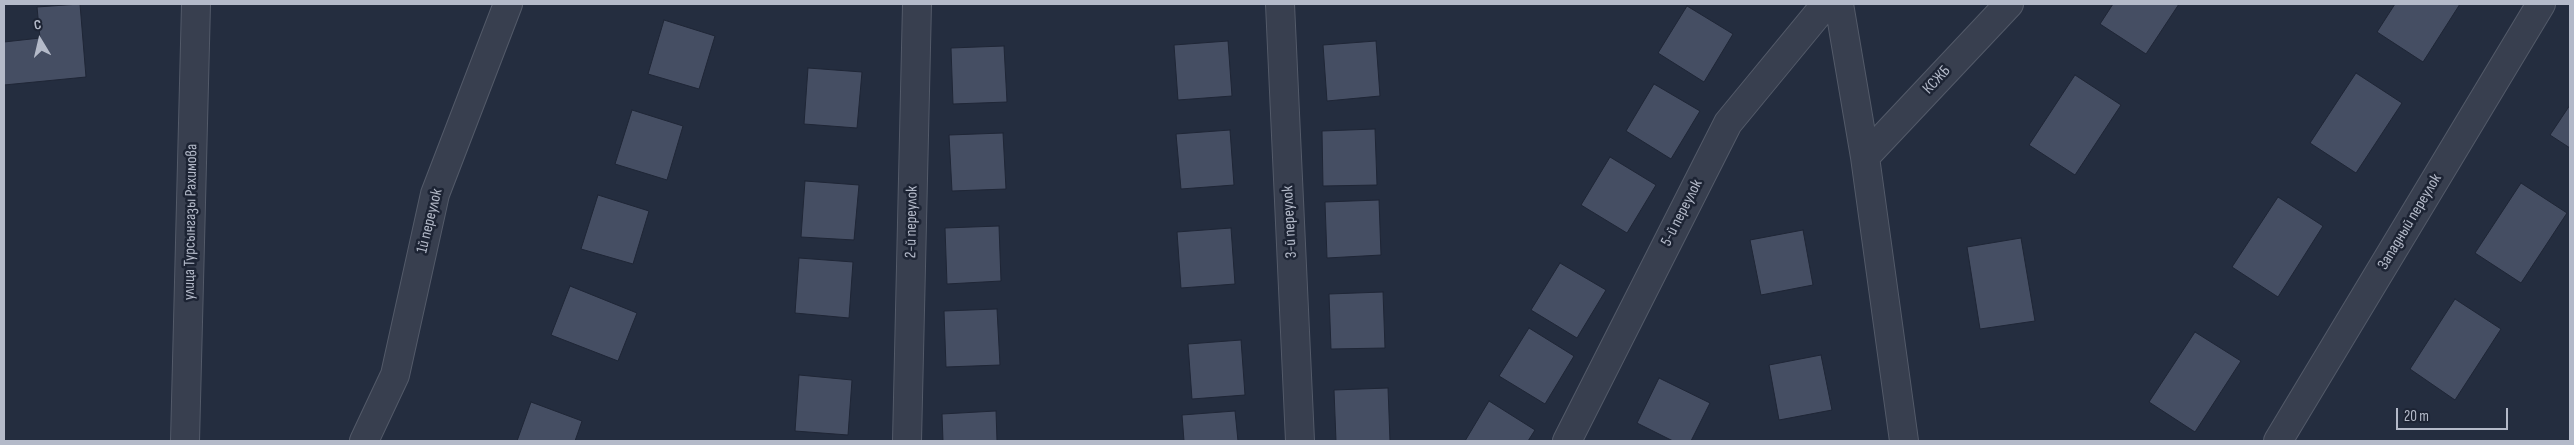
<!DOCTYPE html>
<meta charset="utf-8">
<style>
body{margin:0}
#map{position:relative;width:2574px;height:445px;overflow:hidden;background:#242d3f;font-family:"Sofia Sans Condensed",sans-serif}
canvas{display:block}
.frame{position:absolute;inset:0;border:5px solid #b4bac9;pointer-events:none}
.north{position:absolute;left:15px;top:15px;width:50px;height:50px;-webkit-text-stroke:4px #1d2434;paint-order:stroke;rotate:351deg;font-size:14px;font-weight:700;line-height:20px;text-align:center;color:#b4bac9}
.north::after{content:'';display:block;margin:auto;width:18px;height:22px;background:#b4bac9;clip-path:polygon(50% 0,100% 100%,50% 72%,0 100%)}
.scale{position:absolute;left:2396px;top:408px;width:112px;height:22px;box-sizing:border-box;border:2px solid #b4bac9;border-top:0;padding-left:6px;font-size:15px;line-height:18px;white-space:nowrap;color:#b4bac9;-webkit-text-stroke:4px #1d2434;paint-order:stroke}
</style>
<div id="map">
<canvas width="2574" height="445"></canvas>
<div class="frame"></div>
<div class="north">С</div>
<div class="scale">20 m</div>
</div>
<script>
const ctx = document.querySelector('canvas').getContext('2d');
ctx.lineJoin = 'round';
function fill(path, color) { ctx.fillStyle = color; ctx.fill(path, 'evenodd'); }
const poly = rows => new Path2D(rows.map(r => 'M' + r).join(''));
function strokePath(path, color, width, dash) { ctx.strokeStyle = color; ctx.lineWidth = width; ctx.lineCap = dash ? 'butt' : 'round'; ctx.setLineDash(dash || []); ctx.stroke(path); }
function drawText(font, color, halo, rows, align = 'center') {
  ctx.font = font + ' "Sofia Sans Condensed",sans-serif'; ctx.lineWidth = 5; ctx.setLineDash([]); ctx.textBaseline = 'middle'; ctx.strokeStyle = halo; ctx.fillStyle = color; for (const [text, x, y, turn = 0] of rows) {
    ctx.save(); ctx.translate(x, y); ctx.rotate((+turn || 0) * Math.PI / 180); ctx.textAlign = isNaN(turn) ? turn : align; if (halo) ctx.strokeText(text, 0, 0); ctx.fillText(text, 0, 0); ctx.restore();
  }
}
const building = poly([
 [80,4,86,77,4,85,4,42,40,38,37,7,80,4],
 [2113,4,2179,4,2146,54,2100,24,2113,4],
 [2395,4,2460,4,2423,62,2377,32,2395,4],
 [1687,6,1733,34,1704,82,1658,53,1687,6],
 [664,20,715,36,699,89,648,74,664,20],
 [1228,41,1232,96,1178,100,1174,45,1228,41],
 [1376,41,1380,96,1327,101,1323,45,1376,41],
 [1004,46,1007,102,953,104,951,48,1004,46],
 [808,68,862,72,857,128,804,124,808,68],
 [2356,73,2402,103,2356,173,2310,143,2356,73],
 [2075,75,2121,105,2075,175,2029,145,2075,75],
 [1654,84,1700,111,1671,159,1626,131,1654,84],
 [2570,105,2570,148,2550,135,2570,105],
 [632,110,683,126,667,180,615,164,632,110],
 [1375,129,1377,185,1323,186,1322,131,1375,129],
 [1230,130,1234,185,1181,189,1176,134,1230,130],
 [1003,133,1006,189,952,191,949,135,1003,133],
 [1610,157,1656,185,1627,233,1581,205,1610,157],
 [805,181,859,185,854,240,801,237,805,181],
 [2521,183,2567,213,2521,283,2475,253,2521,183],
 [598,195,649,211,633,264,581,249,598,195],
 [2278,197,2323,226,2278,297,2232,267,2278,197],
 [1379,200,1381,255,1327,258,1325,202,1379,200],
 [999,226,1001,281,947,284,945,228,999,226],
 [1231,228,1235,284,1181,288,1177,232,1231,228],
 [1803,230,1813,285,1761,295,1750,240,1803,230],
 [2021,238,2035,321,1980,329,1967,247,2021,238],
 [799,258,853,262,849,318,795,313,799,258],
 [1560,263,1606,290,1577,338,1531,310,1560,263],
 [570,286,637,313,618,361,551,335,570,286],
 [1383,292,1385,348,1331,349,1329,294,1383,292],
 [2455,299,2501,329,2455,400,2410,369,2455,299],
 [997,309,1000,365,946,367,944,311,997,309],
 [1529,328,1574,356,1545,404,1499,376,1529,328],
 [2195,332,2241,361,2195,432,2149,402,2195,332],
 [1241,340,1245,395,1192,399,1188,344,1241,340],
 [1821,355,1832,410,1779,420,1769,365,1821,355],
 [799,375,852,380,848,435,795,431,799,375],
 [1659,378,1710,403,1691,441,1673,441,1637,423,1659,378],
 [1388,388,1390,441,1336,441,1334,390,1388,388],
 [1489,401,1535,430,1528,441,1465,441,1489,401],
 [531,402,582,421,575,441,517,441,531,402],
 [996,411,997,441,943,441,942,414,996,411],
 [1235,411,1238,441,1184,441,1182,415,1235,411]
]);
fill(building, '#454e63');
strokePath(building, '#1f2636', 1);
const minor = poly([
 [1280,4,1300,441],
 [1839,4,1865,157,1904,441],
 [1865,157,2009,4],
 [185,441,196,4],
 [364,441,395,375,435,194,508,4],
 [907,441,917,4],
 [1567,441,1728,123,1826,4],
 [2278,441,2541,4]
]);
strokePath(minor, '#535a69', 30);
strokePath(minor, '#383f4f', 28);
drawText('16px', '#b4bac9', '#1d2434', [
 ["КСЖБ",1937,80,-47],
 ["5-й переулок",1682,213,-63],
 ["1й переулок",430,221,-76],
 ["улица Турсынгазы Рахимова",191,222,-89],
 ["2-й переулок",912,222,-89],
 ["3-й переулок",1290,222,-93],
 ["Западный переулок",2410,222,-59]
]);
</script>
